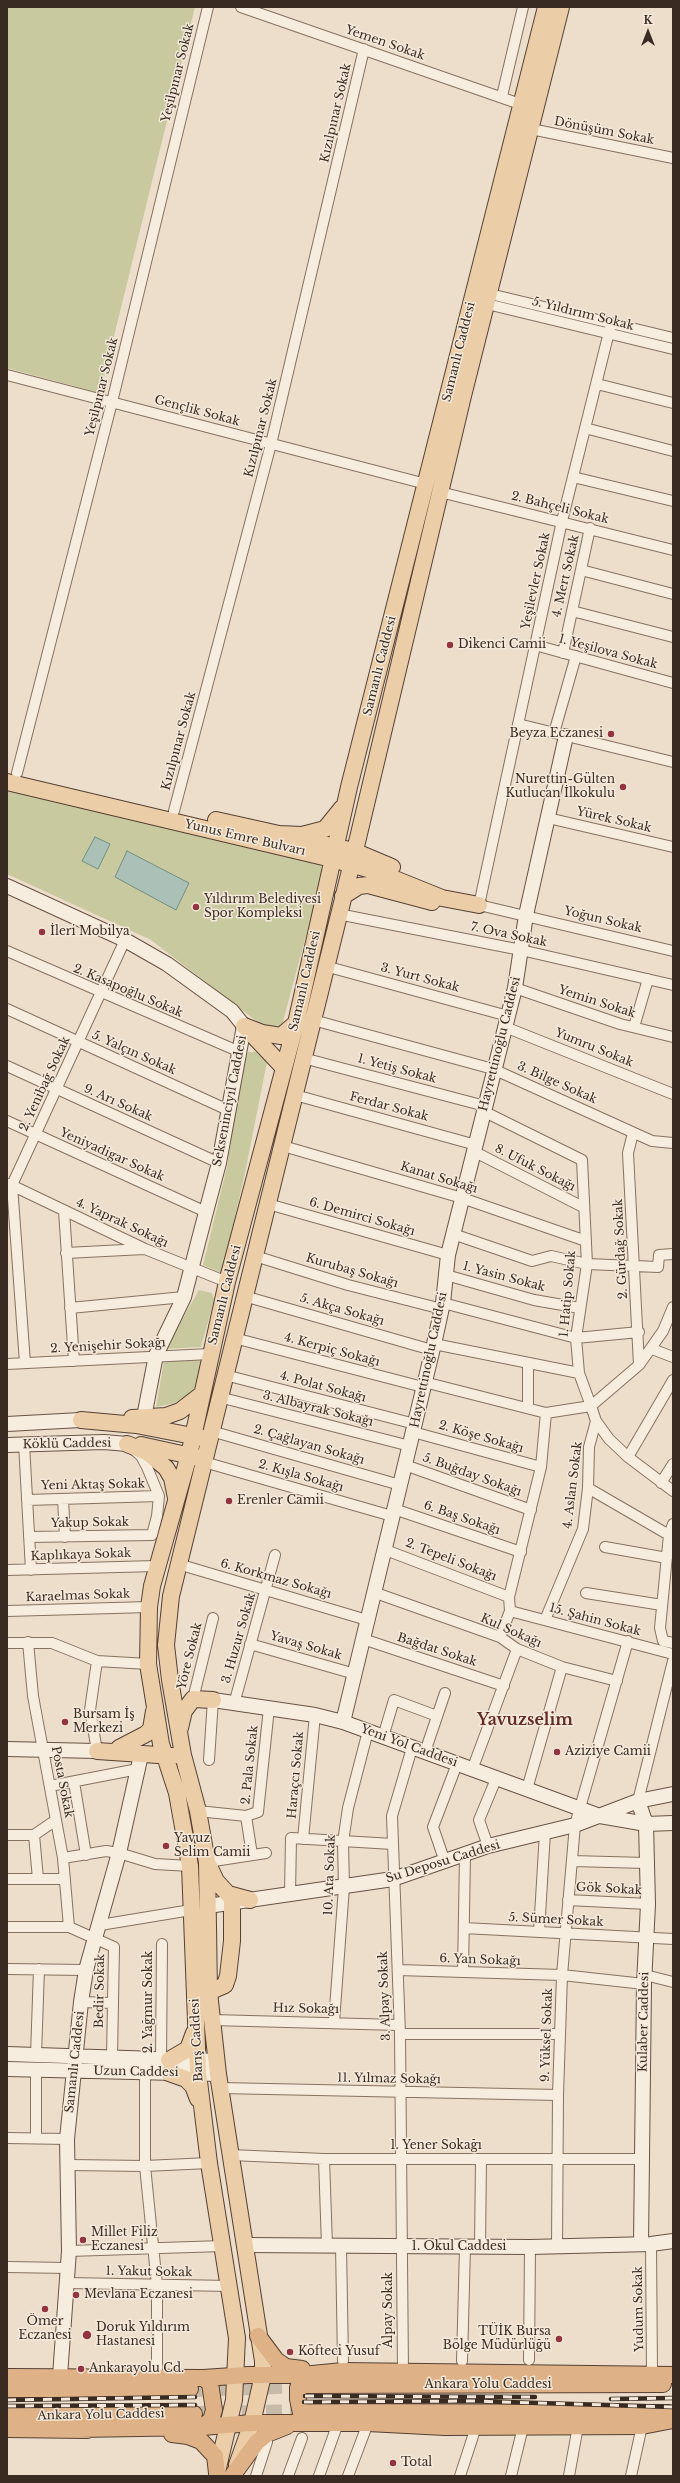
<!DOCTYPE html>
<meta charset="utf-8">
<style>
body{margin:0}
#map{position:relative;width:680px;height:2483px;overflow:hidden;background:#ecdecb;font-family:"Libre Baskerville",serif}
canvas{display:block}
.frame{position:absolute;inset:0;border:8px solid #392b22;pointer-events:none}
.north{position:absolute;left:628px;top:12px;width:40px;height:40px;-webkit-text-stroke:3px #f4e9da;paint-order:stroke;rotate:0deg;font-size:11px;font-weight:700;line-height:16px;text-align:center;color:#392b22}
.north::after{content:'';display:block;margin:auto;width:14px;height:18px;background:#392b22;clip-path:polygon(50% 0,100% 100%,50% 72%,0 100%)}
</style>
<div id="map">
<canvas width="680" height="2483"></canvas>
<div class="frame"></div>
<div class="north">K</div>
</div>
<script>
const ctx = document.querySelector('canvas').getContext('2d');
ctx.lineJoin = 'round';
function fill(path, color) { ctx.fillStyle = color; ctx.fill(path, 'evenodd'); }
const poly = rows => new Path2D(rows.map(r => 'M' + r).join(''));
function strokePath(path, color, width, dash) { ctx.strokeStyle = color; ctx.lineWidth = width; ctx.lineCap = dash ? 'butt' : 'round'; ctx.setLineDash(dash || []); ctx.stroke(path); }
function drawText(font, color, halo, rows, align = 'center') {
  ctx.font = font + ' "Libre Baskerville",serif'; ctx.lineWidth = 3; ctx.setLineDash([]); ctx.textBaseline = 'middle'; ctx.strokeStyle = halo; ctx.fillStyle = color; for (const [text, x, y, turn = 0] of rows) {
    ctx.save(); ctx.translate(x, y); ctx.rotate((+turn || 0) * Math.PI / 180); ctx.textAlign = isNaN(turn) ? turn : align; if (halo) ctx.strokeText(text, 0, 0); ctx.fillText(text, 0, 0); ctx.restore();
  }
}
fill(poly([
 [7,7,195,7,100,393,7,368],
 [7,789,171,829,315,861,324,869,282,1025,276,1032,268,1030,151,940,7,874],
 [248,1052,256,1052,267,1062,245,1173,222,1273,203,1265,227,1167,242,1068],
 [199,1290,212,1293,214,1300,201,1347,165,1349],
 [203,1360,198,1384,189,1394,175,1403,156,1407,164,1361]
]), '#c9c99f');
const water = poly([
 [95,837,110,844,98,869,82,861,95,837],
 [127,851,189,883,176,910,115,877,127,851]
]);
fill(water, '#abc1b8');
strokePath(water, '#728f84', 1);
strokePath(poly([
 [194,2389,304,2385],
 [194,2414,305,2412]
]), '#c8baa9', 16, [16, 8]);
const minor = poly([
 [241,7,520,104],
 [502,96,523,7],
 [531,129,673,158],
 [490,294,673,338],
 [487,304,673,349],
 [611,324,562,521,479,905,673,951],
 [7,375,426,484],
 [597,384,673,403],
 [585,428,673,451],
 [573,477,673,501],
 [440,492,673,550],
 [581,570,673,594],
 [572,611,673,637],
 [535,645,673,683],
 [563,653,590,528],
 [518,724,673,762],
 [554,733,576,656],
 [17,773,112,402,208,7],
 [174,811,271,444,364,49],
 [548,818,673,847],
 [338,914,521,950,673,985],
 [7,951,240,1052],
 [325,966,508,1016],
 [515,988,620,1024,673,1037],
 [7,1009,228,1110],
 [313,1020,493,1069,652,1141,673,1143],
 [505,1027,673,1094],
 [634,1027,648,979],
 [303,1058,485,1106],
 [7,1066,219,1163],
 [295,1095,476,1145],
 [7,1121,206,1212],
 [633,1133,628,1153,639,1365],
 [283,1146,462,1198,586,1241],
 [475,1152,583,1207],
 [9,1184,145,1249,227,1282],
 [268,1204,448,1255],
 [64,1211,74,1361],
 [453,1234,532,1261,551,1256,587,1264,658,1267,659,1255,673,1254],
 [66,1253,144,1249],
 [255,1256,348,1285,442,1309],
 [446,1275,534,1300,580,1308],
 [244,1296,432,1350],
 [443,1303,576,1338,639,1332],
 [70,1308,184,1297],
 [234,1338,423,1387],
 [434,1344,579,1373],
 [652,1349,673,1357],
 [25,1363,12,1185,125,940],
 [7,1364,210,1354],
 [528,1364,528,1408],
 [225,1375,415,1424],
 [424,1382,546,1413,591,1406,579,1373,576,1338,587,1264,582,1160,483,1111],
 [219,1397,410,1446],
 [596,1421,609,1439,628,1457,673,1491],
 [211,1431,400,1485],
 [413,1432,541,1467],
 [24,1444,31,1570],
 [628,1457,673,1380],
 [204,1462,392,1516],
 [405,1465,531,1510],
 [661,1483,673,1464],
 [588,1488,669,1535],
 [63,1499,65,1537],
 [27,1500,159,1496],
 [394,1509,521,1552],
 [673,1524,669,1535,660,1628,663,1641,673,1643],
 [29,1537,152,1535,157,1516,159,1496,147,1467,141,1456,134,1450],
 [605,1547,667,1558],
 [383,1549,509,1597],
 [178,1564,367,1620],
 [7,1570,156,1566],
 [373,1592,500,1637,517,1649,562,1667,617,1681],
 [586,1593,662,1605],
 [7,1611,149,1607],
 [510,1611,673,1654],
 [545,1620,583,1529,588,1488,589,1447,596,1421,591,1406,639,1365,663,1331,673,1307],
 [500,1637,510,1611,509,1597,541,1467,546,1413],
 [363,1639,504,1686],
 [28,1642,33,1696,63,1858,69,1927],
 [7,1643,52,1643,97,1661,148,1664],
 [250,1644,355,1674],
 [97,1661,90,1710,97,1751],
 [193,1699,213,1618],
 [234,1704,275,1555],
 [383,1737,394,1700,437,1716],
 [425,1752,445,1693],
 [209,1760,213,1700],
 [472,1770,517,1649],
 [74,1782,86,1855],
 [50,1786,138,1769],
 [527,1789,562,1667],
 [638,1801,673,1661],
 [198,1811,246,1816,258,1812,269,1708],
 [246,1816,252,1855],
 [7,1835,34,1835,56,1820],
 [34,1835,38,1879],
 [303,1839,315,1715],
 [488,1846,479,1820,496,1779],
 [63,1858,106,1851,119,1853,155,1864,190,1866],
 [572,1861,646,1863],
 [207,1862,266,1853],
 [445,1862,433,1827,457,1764],
 [7,1879,65,1879],
 [290,1894,291,1838,393,1844],
 [568,1900,648,1904],
 [100,1925,191,1910],
 [7,1927,69,1927,114,1947,112,2057],
 [464,1928,673,1939],
 [539,1932,545,1832],
 [7,1969,86,1970],
 [398,1970,562,1975,644,1984],
 [463,1972,465,1855],
 [645,1975,673,1982],
 [81,2002,112,2003],
 [212,2020,399,2025],
 [334,2022,344,1887,343,1842,348,1808,368,1731],
 [400,2034,560,2034],
 [36,2055,39,1969],
 [161,2060,162,1944],
 [36,2069,36,2138],
 [145,2072,145,2166,157,2285,157,2378],
 [220,2088,558,2095],
 [7,2138,67,2139],
 [230,2155,324,2159,641,2159],
 [324,2159,327,2246],
 [69,2165,145,2166,209,2163],
 [651,2244,652,2374],
 [341,2246,343,2361],
 [480,2247,481,2159],
 [557,2247,558,2095,562,1975,575,1825,628,1641],
 [69,2251,223,2246],
 [7,2267,68,2268],
 [67,2283,230,2286],
 [529,2360,530,2247],
 [462,2361,465,2247],
 [403,2372,400,2034,392,1816,412,1748],
 [256,2476,267,2442],
 [288,2476,302,2438],
 [319,2476,338,2423],
 [348,2476,368,2423],
 [460,2476,476,2427],
 [511,2476,523,2427],
 [569,2476,578,2426],
 [631,2476,642,2426]
]);
const secondary = poly([
 [7,886,125,940,167,964,232,1011,244,1026,219,1163,206,1212,184,1297,156,1355,144,1417],
 [7,1424,81,1420],
 [7,1445,104,1442,127,1444],
 [213,1700,315,1715,343,1722,600,1816,646,1824,673,1823],
 [343,1722,434,1344,443,1303,448,1255,515,988,526,915,566,736],
 [7,1749,97,1751],
 [638,1801,646,1824,648,1904,644,1984,641,2244],
 [208,1906,393,1879,488,1846,575,1825,638,1801,673,1794],
 [7,2054,217,2061],
 [7,2069,218,2074],
 [245,2245,530,2247,651,2244,673,2241],
 [60,2376,69,2251,67,2139,81,2002,86,1970,119,1853,141,1755]
]);
const primary = poly([
 [7,782,332,859,375,871,442,898,479,905],
 [216,820,279,834,302,835,325,829,342,808],
 [300,839,354,851,392,867],
 [343,896,359,886,368,885,432,902],
 [244,1026,262,1033,281,1036,296,1023],
 [248,1030,283,1067],
 [132,1418,166,1416,180,1411,202,1394],
 [81,1420,136,1425,203,1438],
 [127,1444,147,1452,166,1468,172,1478,176,1498],
 [141,1445,200,1458],
 [180,1728,184,1711,193,1699,213,1700],
 [119,1748,146,1734,151,1729,154,1711],
 [97,1751,173,1756],
 [209,1866,216,1881,228,1894,250,1900],
 [209,1992,225,1985,228,1976,232,1941,232,1903],
 [169,2060,188,2049,194,2033],
 [169,2073,186,2079,193,2086,198,2099],
 [237,2465,252,2423,263,2375,263,2361,218,2074,209,1992,207,1862,198,1811,183,1755,170,1680,166,1645,171,1596,358,838,463,396,561,7],
 [217,2472,234,2400,237,2338,209,2163,198,2073,190,1866,177,1793,161,1744,148,1664,149,1607,152,1586,189,1455,227,1282,296,1023,349,787,546,7]
]);
const trunk = poly([
 [258,2336,276,2360,286,2367,302,2369],
 [302,2375,298,2388,298,2399,302,2418,307,2422],
 [7,2377,203,2378,248,2375,302,2375,343,2371,673,2375],
 [304,2385,663,2384],
 [7,2389,190,2389],
 [305,2412,669,2413],
 [7,2416,194,2414],
 [202,2427,211,2420,214,2410,210,2383,203,2378],
 [7,2429,87,2430],
 [78,2429,202,2427,252,2423,368,2423,445,2427,642,2426,673,2420],
 [172,2434,188,2436,201,2441,215,2456,217,2473],
 [232,2476,257,2442,267,2434,287,2426]
]);
strokePath(minor, '#877160', 12);
strokePath(secondary, '#695243', 16);
strokePath(primary, '#564034', 18);
strokePath(trunk, '#564034', 18);
strokePath(minor, '#f7edde', 10);
strokePath(secondary, '#f7edde', 14);
strokePath(primary, '#ebcea7', 16);
strokePath(trunk, '#deb286', 16);
const rail = poly([
 [305,2396,535,2397],
 [611,2399,673,2398],
 [7,2400,195,2397],
 [304,2402,472,2401,673,2407],
 [7,2406,195,2405]
]);
strokePath(rail, '#392b22', 4.5);
strokePath(rail, '#f4e9da', 3, [9]);
for (const [x, y, r, color] of [
 [450,645,4,"#923540"],
 [611,734,4,"#923540"],
 [623,787,4,"#923540"],
 [196,907,4,"#923540"],
 [42,932,4,"#923540"],
 [229,1501,4,"#923540"],
 [65,1722,4,"#923540"],
 [557,1752,4,"#923540"],
 [166,1846,4,"#923540"],
 [83,2240,4,"#923540"],
 [76,2295,4,"#923540"],
 [45,2309,4,"#923540"],
 [87,2335,5,"#923540"],
 [559,2339,4,"#923540"],
 [290,2352,4,"#923540"],
 [81,2369,4,"#923540"],
 [393,2463,4,"#923540"]
]) { const dot = new Path2D(); dot.arc(x, y, r, 0, 2 * Math.PI); ctx.fillStyle = color; ctx.fill(dot); strokePath(dot, '#f4e9da', 1.5); }
drawText('12px', '#392b22', '#f4e9da', [
 ["Yemen Sokak",385,43,19],
 ["Yeşilpınar Sokak",178,73,-76],
 ["Kızılpınar Sokak",336,113,-77],
 ["Dönüşüm Sokak",604,131,11],
 ["5. Yıldırım Sokak",583,314,14],
 ["Samanlı Caddesi",459,352,-76],
 ["Yeşilpınar Sokak",102,387,-76],
 ["Gençlik Sokak",197,411,15],
 ["Kızılpınar Sokak",261,428,-76],
 ["2. Bahçeli Sokak",560,508,14],
 ["4. Mert Sokak",566,576,-77],
 ["Yeşilevler Sokak",536,581,-78],
 ["1. Yeşilova Sokak",608,652,15],
 ["Samanlı Caddesi",380,666,-76],
 ["Kızılpınar Sokak",179,741,-75],
 ["Yürek Sokak",614,820,13],
 ["Yunus Emre Bulvarı",245,838,13],
 ["Yoğun Sokak",603,920,13],
 ["7. Ova Sokak",509,935,12],
 ["3. Yurt Sokak",420,978,15],
 ["Samanlı Caddesi",305,981,-77],
 ["2. Kasapoğlu Sokak",128,991,23],
 ["Yemin Sokak",597,1002,18],
 ["Hayrettinoğlu Caddesi",500,1044,-76],
 ["Yumru Sokak",594,1048,22],
 ["5. Yalçın Sokak",134,1053,24],
 ["1. Yetiş Sokak",397,1069,15],
 ["3. Bilge Sokak",557,1083,24],
 ["2. Yenibağ Sokak",45,1084,-65],
 ["Sekseninciyıl Caddesi",230,1101,-79],
 ["9. Arı Sokak",118,1103,24],
 ["Ferdar Sokak",389,1107,15],
 ["Yeniyadigar Sokak",112,1155,24],
 ["8. Ufuk Sokağı",535,1168,27],
 ["Kanat Sokağı",439,1178,17],
 ["6. Demirci Sokağı",362,1217,16],
 ["4. Yaprak Sokağı",122,1223,25],
 ["2. Gürdağ Sokak",621,1249,-93],
 ["Kurubaş Sokağı",352,1271,16],
 ["1. Yasin Sokak",504,1277,15],
 ["1. Hatip Sokak",568,1294,-85],
 ["Samanlı Caddesi",225,1295,-76],
 ["5. Akça Sokağı",342,1310,16],
 ["2. Yenişehir Sokağı",108,1346,-3],
 ["4. Kerpiç Sokağı",332,1350,15],
 ["Hayrettinoğlu Caddesi",429,1360,-78],
 ["4. Polat Sokağı",323,1387,15],
 ["3. Albayrak Sokağı",318,1409,14],
 ["2. Köşe Sokağı",481,1437,16],
 ["Köklü Caddesi",67,1444,-1],
 ["2. Çağlayan Sokağı",309,1445,16],
 ["5. Buğday Sokağı",472,1475,20],
 ["2. Kışla Sokağı",301,1476,16],
 ["Yeni Aktaş Sokak",93,1485,-1],
 ["4. Aslan Sokak",573,1485,-83],
 ["6. Baş Sokağı",462,1518,19],
 ["Yakup Sokak",90,1523,-1],
 ["Kaplıkaya Sokak",81,1555,-2],
 ["2. Tepeli Sokağı",451,1560,21],
 ["6. Korkmaz Sokağı",276,1579,16],
 ["Karaelmas Sokak",78,1596,-2],
 ["15. Şahin Sokak",595,1620,15],
 ["Kul Sokağı",511,1631,24],
 ["3. Huzur Sokak",239,1638,-74],
 ["Yavaş Sokak",306,1646,16],
 ["Bağdat Sokak",437,1650,18],
 ["Yöre Sokak",190,1656,-76],
 ["Yeni Yol Caddesi",409,1746,20],
 ["2. Pala Sokak",250,1765,-84],
 ["Haraçcı Sokak",296,1775,-85],
 ["Posta Sokak",62,1782,79],
 ["Su Deposu Caddesi",443,1862,-17],
 ["10. Ata Sokak",330,1875,-88],
 ["Gök Sokak",609,1889,3],
 ["5. Sümer Sokak",556,1920,3],
 ["6. Yan Sokağı",480,1960,2],
 ["Bedir Sokak",100,1991,-89],
 ["3. Alpay Sokak",385,1996,-92],
 ["2. Yağmur Sokak",149,2002,-90],
 ["Hız Sokağı",306,2009,1],
 ["Kulaber Caddesi",644,2022,-89],
 ["9. Yüksel Sokak",547,2035,-88],
 ["Barış Caddesi",197,2040,-93],
 ["Samanlı Caddesi",75,2062,-84],
 ["Uzun Caddesi",136,2072,1],
 ["11. Yılmaz Sokağı",389,2079,1],
 ["1. Yener Sokağı",436,2146],
 ["1. Okul Caddesi",459,2247],
 ["1. Yakut Sokak",149,2272,1],
 ["Yudum Sokak",639,2309,-91],
 ["Alpay Sokak",389,2310,-90],
 ["Ankara Yolu Caddesi",488,2385],
 ["Ankara Yolu Caddesi",101,2415,-1]
]);
drawText('12px', '#392b22', '#f4e9da', [
 ["Dikenci Camii",458,645],
 ["Beyza Eczanesi",603,734,"right"],
 ["Nurettin-Gülten",615,780,"right"],
 ["Kutlucan İlkokulu",615,794,"right"],
 ["Yıldırım Belediyesi",204,900],
 ["Spor Kompleksi",204,914],
 ["İleri Mobilya",50,932],
 ["Erenler Camii",237,1501],
 ["Bursam İş",73,1715],
 ["Merkezi",73,1729],
 ["Aziziye Camii",565,1752],
 ["Yavuz",174,1839],
 ["Selim Camii",174,1853],
 ["Millet Filiz",91,2233],
 ["Eczanesi",91,2247],
 ["Mevlana Eczanesi",84,2295],
 ["Ömer",45,2322,"center"],
 ["Eczanesi",45,2336,"center"],
 ["Doruk Yıldırım",96,2328],
 ["Hastanesi",96,2342],
 ["TÜİK Bursa",551,2332,"right"],
 ["Bölge Müdürlüğü",551,2346,"right"],
 ["Köfteci Yusuf",298,2352],
 ["Ankarayolu Cd.",89,2369],
 ["Total",401,2463]
], 'left');
drawText('bold 16px', '#622b25', '#f4e9da', [
 ["Yavuzselim",525,1720]
]);
</script>
